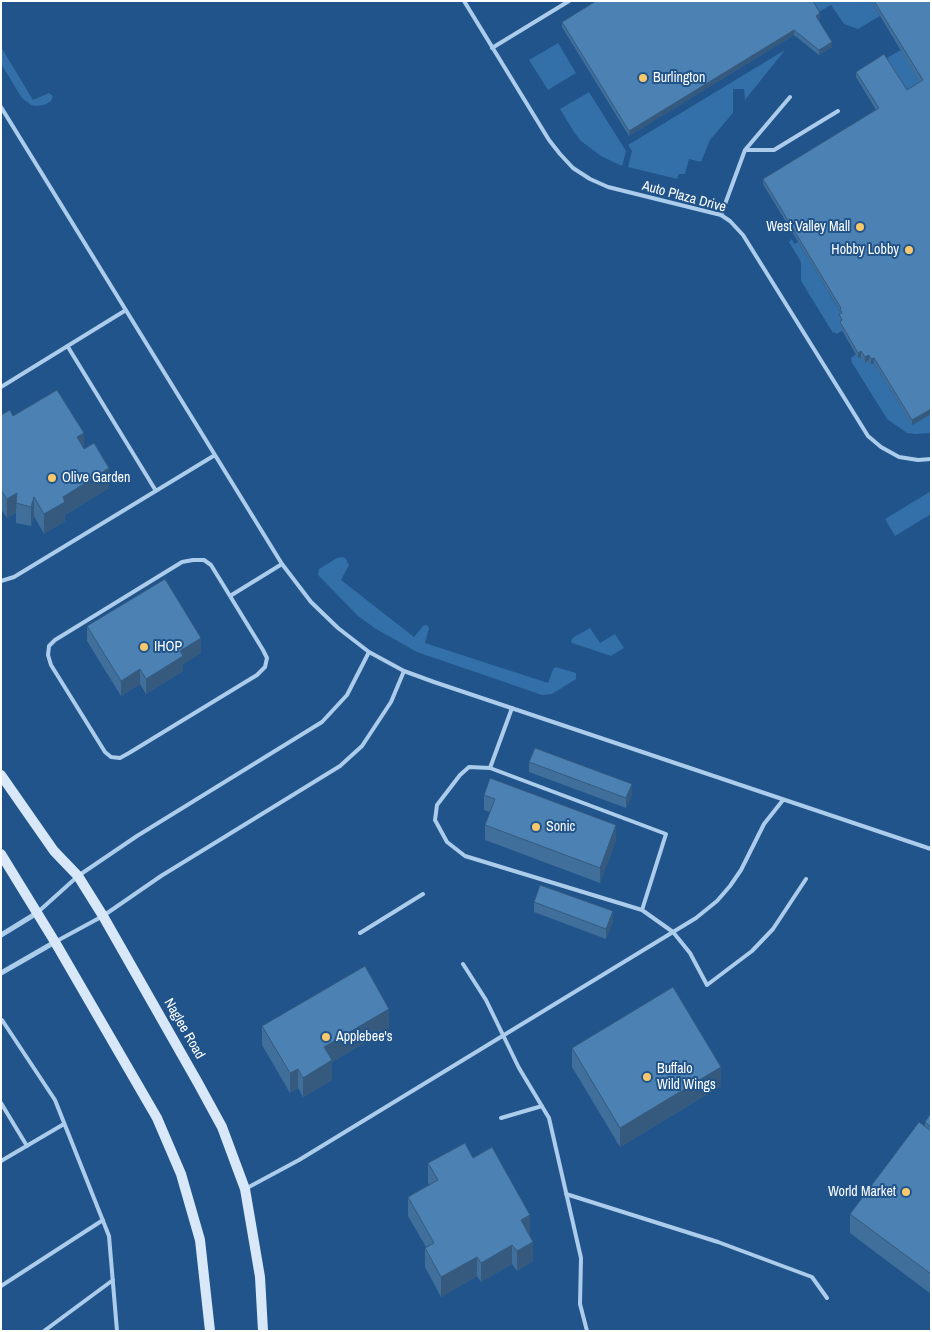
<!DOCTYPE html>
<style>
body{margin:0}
#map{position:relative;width:932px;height:1332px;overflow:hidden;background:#20548a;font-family:"Archivo Narrow",sans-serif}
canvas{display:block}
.frame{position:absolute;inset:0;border:2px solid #fff;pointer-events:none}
</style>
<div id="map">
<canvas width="932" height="1332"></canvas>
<div class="frame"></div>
</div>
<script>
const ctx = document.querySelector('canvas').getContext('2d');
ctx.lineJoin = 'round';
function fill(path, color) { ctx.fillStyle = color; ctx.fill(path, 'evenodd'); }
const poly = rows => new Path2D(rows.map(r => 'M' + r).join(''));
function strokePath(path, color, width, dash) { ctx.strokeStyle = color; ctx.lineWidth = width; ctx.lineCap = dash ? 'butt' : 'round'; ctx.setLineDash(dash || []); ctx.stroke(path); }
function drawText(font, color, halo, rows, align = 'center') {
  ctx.font = font + ' "Archivo Narrow",sans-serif'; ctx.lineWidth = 4; ctx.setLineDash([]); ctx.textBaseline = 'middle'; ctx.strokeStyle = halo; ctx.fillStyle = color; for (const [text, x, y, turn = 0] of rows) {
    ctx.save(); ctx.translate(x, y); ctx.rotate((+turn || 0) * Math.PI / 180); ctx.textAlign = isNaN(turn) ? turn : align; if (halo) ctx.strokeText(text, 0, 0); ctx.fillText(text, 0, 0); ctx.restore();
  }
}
fill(poly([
 [810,1,871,1,880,16,858,29,844,24,831,5,817,13],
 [558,43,576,73,548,90,529,60],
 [1,47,33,100,49,93,53,96,51,101,44,105,36,106,31,105,22,98,1,64],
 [785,50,745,100,744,89,733,89,733,113,710,140,701,162,689,159,685,174,679,174,677,179,628,167,632,151,628,145],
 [901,50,923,85,907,96,885,59],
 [589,92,626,151,622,166,601,156,581,141,574,132,560,109],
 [792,239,794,244,798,242,841,313,842,331,836,334,835,332,833,333,801,281,801,262,789,242],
 [856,354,858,358,861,357,865,362,869,360,871,364,874,363,912,425,931,414,931,433,916,434,907,433,887,419,851,361,852,360,851,358],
 [931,491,931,514,895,536,885,519],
 [343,557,346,559,349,565,341,580,414,637,423,626,427,625,429,628,425,643,548,683,553,669,556,667,576,673,576,679,552,694,542,695,417,652,376,629,358,616,318,575,319,569,337,558],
 [590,628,600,643,615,634,624,648,611,656,572,643,571,641,574,637]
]), '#336fa8');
strokePath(poly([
 [464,1,549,140,560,154,573,168,590,179,608,187,721,215,730,221,743,235,868,436,881,447,899,457,918,460,931,459],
 [492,48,569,1],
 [1,107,282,564,311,602,338,628,369,652,404,671,434,682,931,849],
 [745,150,774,150,838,111],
 [721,215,745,150,790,97],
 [68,347,156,491],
 [1,387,126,310],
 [1,581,14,577,215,455],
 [230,596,211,565,204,560,193,560,182,562,55,640,49,646,48,655,51,665,105,752,111,757,120,758,129,753,257,675,265,667,267,658,263,650,230,596,282,564],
 [490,768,512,708],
 [642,910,666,834,490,768,469,767,460,775,437,805,435,820,447,842,465,856,642,910,673,932,690,953,707,985,752,951,773,929,806,879],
 [38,912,78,876,137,836,322,722,347,695,369,652],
 [360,933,423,894],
 [55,942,103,916,161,876,340,766,362,746,391,702,404,671],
 [463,964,486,1000,519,1068,549,1118,581,1258,580,1304,587,1331],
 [1,1020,2,1020,55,1100,109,1236,117,1331],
 [1,1103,27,1146],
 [501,1118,542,1106],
 [1,1161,64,1124],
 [247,1188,299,1160,696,918,717,901,730,886,741,870,764,824,783,800],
 [566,1194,718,1242,812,1277,827,1298],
 [1,1286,103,1220],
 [44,1331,113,1280]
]), '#accceb', 4);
strokePath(poly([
 [1,935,37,913],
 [1,973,55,942]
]), '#accceb', 5);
strokePath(poly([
 [1,775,54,851,78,876,103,916,198,1083,222,1127,245,1189,260,1277,263,1331],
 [1,854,55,942,157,1118,181,1174,200,1240,210,1331]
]), '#d8e8f9', 10);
fill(poly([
 [871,1,931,1,931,414,912,425,874,363,871,364,869,360,865,363,861,357,858,358,840,327,840,322,839,319,840,311,763,184,763,179,876,110,856,77,856,72,907,90,920,82],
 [820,19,818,20,832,47,819,55,794,35,629,136,562,27,562,22],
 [1,415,13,416,84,449,109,488,65,515,65,521,44,534,34,516,31,526,16,523,16,513,7,518,1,509],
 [87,626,201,653,183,664,183,671,146,694,140,684,121,696,87,641],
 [529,762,632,794,626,808,529,772],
 [484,795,616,840,600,883,485,840,485,825,490,812,484,810],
 [534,902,613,921,606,939,534,912],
 [262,1026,389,1028,332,1062,332,1080,303,1097,298,1088,290,1093,262,1045],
 [572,1048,721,1086,620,1147,572,1067],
 [931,1113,931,1294,850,1233,850,1214,925,1127,925,1122],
 [473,1158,530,1234,529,1235,533,1261,517,1271,512,1264,481,1282,477,1276,441,1297,425,1267,425,1248,426,1247,408,1216,408,1197,429,1185,428,1183,428,1163]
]), '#416f9b');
fill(poly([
 [820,13,820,19,816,21,816,16],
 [794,30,794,35,629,136,629,131],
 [832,42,832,47,819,55,819,50],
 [861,351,861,357,858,358,858,353],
 [869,355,869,360,865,363,865,357],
 [874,358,874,363,871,364,871,359],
 [931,409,931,414,912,425,912,420],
 [84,433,84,452,77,437],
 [109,468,109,488,65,515,65,521,44,534,44,514,63,497],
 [17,493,16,513,7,518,7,499],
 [34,497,34,516,31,526,31,507],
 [201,638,201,653,183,664,183,671,146,694,146,679,180,651],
 [140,669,140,684,121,696,121,681],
 [632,784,632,794,626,808,626,798],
 [616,825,616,840,600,883,600,868],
 [613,911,613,921,606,939,606,929],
 [389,1009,389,1028,332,1062,332,1080,303,1097,303,1078,324,1047],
 [721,1067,721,1086,620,1147,620,1128],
 [298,1069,298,1088,290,1093,290,1073],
 [530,1215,530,1234,521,1239,521,1220],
 [533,1242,533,1261,517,1271,517,1251],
 [512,1245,512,1264,481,1282,481,1263],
 [477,1257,477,1276,441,1297,441,1277]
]), '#355a7e');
const building = poly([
 [596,1,813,1,820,13,816,16,832,42,819,50,794,30,629,131,562,22,596,1],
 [874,1,931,1,931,409,912,420,874,358,871,359,869,355,865,357,861,351,858,353,840,322,842,320,839,314,842,313,840,309,841,308,763,179,879,108,856,72,884,54,907,90,923,80,874,1],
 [57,390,84,433,77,437,84,449,94,443,109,468,63,497,65,502,44,514,34,497,31,507,16,503,17,493,7,499,1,490,1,415,10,410,13,416,57,390],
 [165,579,201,638,180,651,183,656,146,679,140,669,121,681,87,626,165,579],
 [535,748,632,784,626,798,529,762,535,748],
 [490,778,616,825,600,868,485,825,495,799,484,795,490,778],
 [540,885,613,911,606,929,534,902,540,885],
 [365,966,389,1009,324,1047,332,1060,303,1078,298,1069,290,1073,262,1026,365,966],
 [673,987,721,1067,620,1128,572,1048,673,987],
 [931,1113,931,1127,925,1122,931,1113],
 [919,1122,931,1131,931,1274,850,1214,919,1122],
 [465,1143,473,1158,492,1147,530,1215,521,1220,533,1242,517,1251,512,1245,481,1263,477,1257,441,1277,425,1248,434,1243,408,1197,438,1180,428,1163,465,1143]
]);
fill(building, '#4c81b4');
strokePath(building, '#355a7e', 1);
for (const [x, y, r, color] of [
 [643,78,5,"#f9c86c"],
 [860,227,5,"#f9c86c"],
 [909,250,5,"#f9c86c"],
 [52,478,5,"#f9c86c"],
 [144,647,5,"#f9c86c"],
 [536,827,5,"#f9c86c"],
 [326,1037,5,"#f9c86c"],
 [647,1077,5,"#f9c86c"],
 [906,1192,5,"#f9c86c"]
]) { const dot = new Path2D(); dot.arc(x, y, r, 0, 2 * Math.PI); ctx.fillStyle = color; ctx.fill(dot); strokePath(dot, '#20548a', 2); }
drawText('14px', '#fff', '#20548a', [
 ["Burlington",653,78],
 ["West Valley Mall",850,227,"right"],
 ["Hobby Lobby",899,250,"right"],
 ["Olive Garden",62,478],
 ["IHOP",154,647],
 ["Sonic",546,827],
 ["Applebee's",336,1037],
 ["Buffalo",657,1069],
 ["Wild Wings",657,1085],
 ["World Market",896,1192,"right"]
], 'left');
drawText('14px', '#fff', '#20548a', [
 ["Auto Plaza Drive",684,197,15],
 ["Naglee Road",184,1029,60]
]);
</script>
